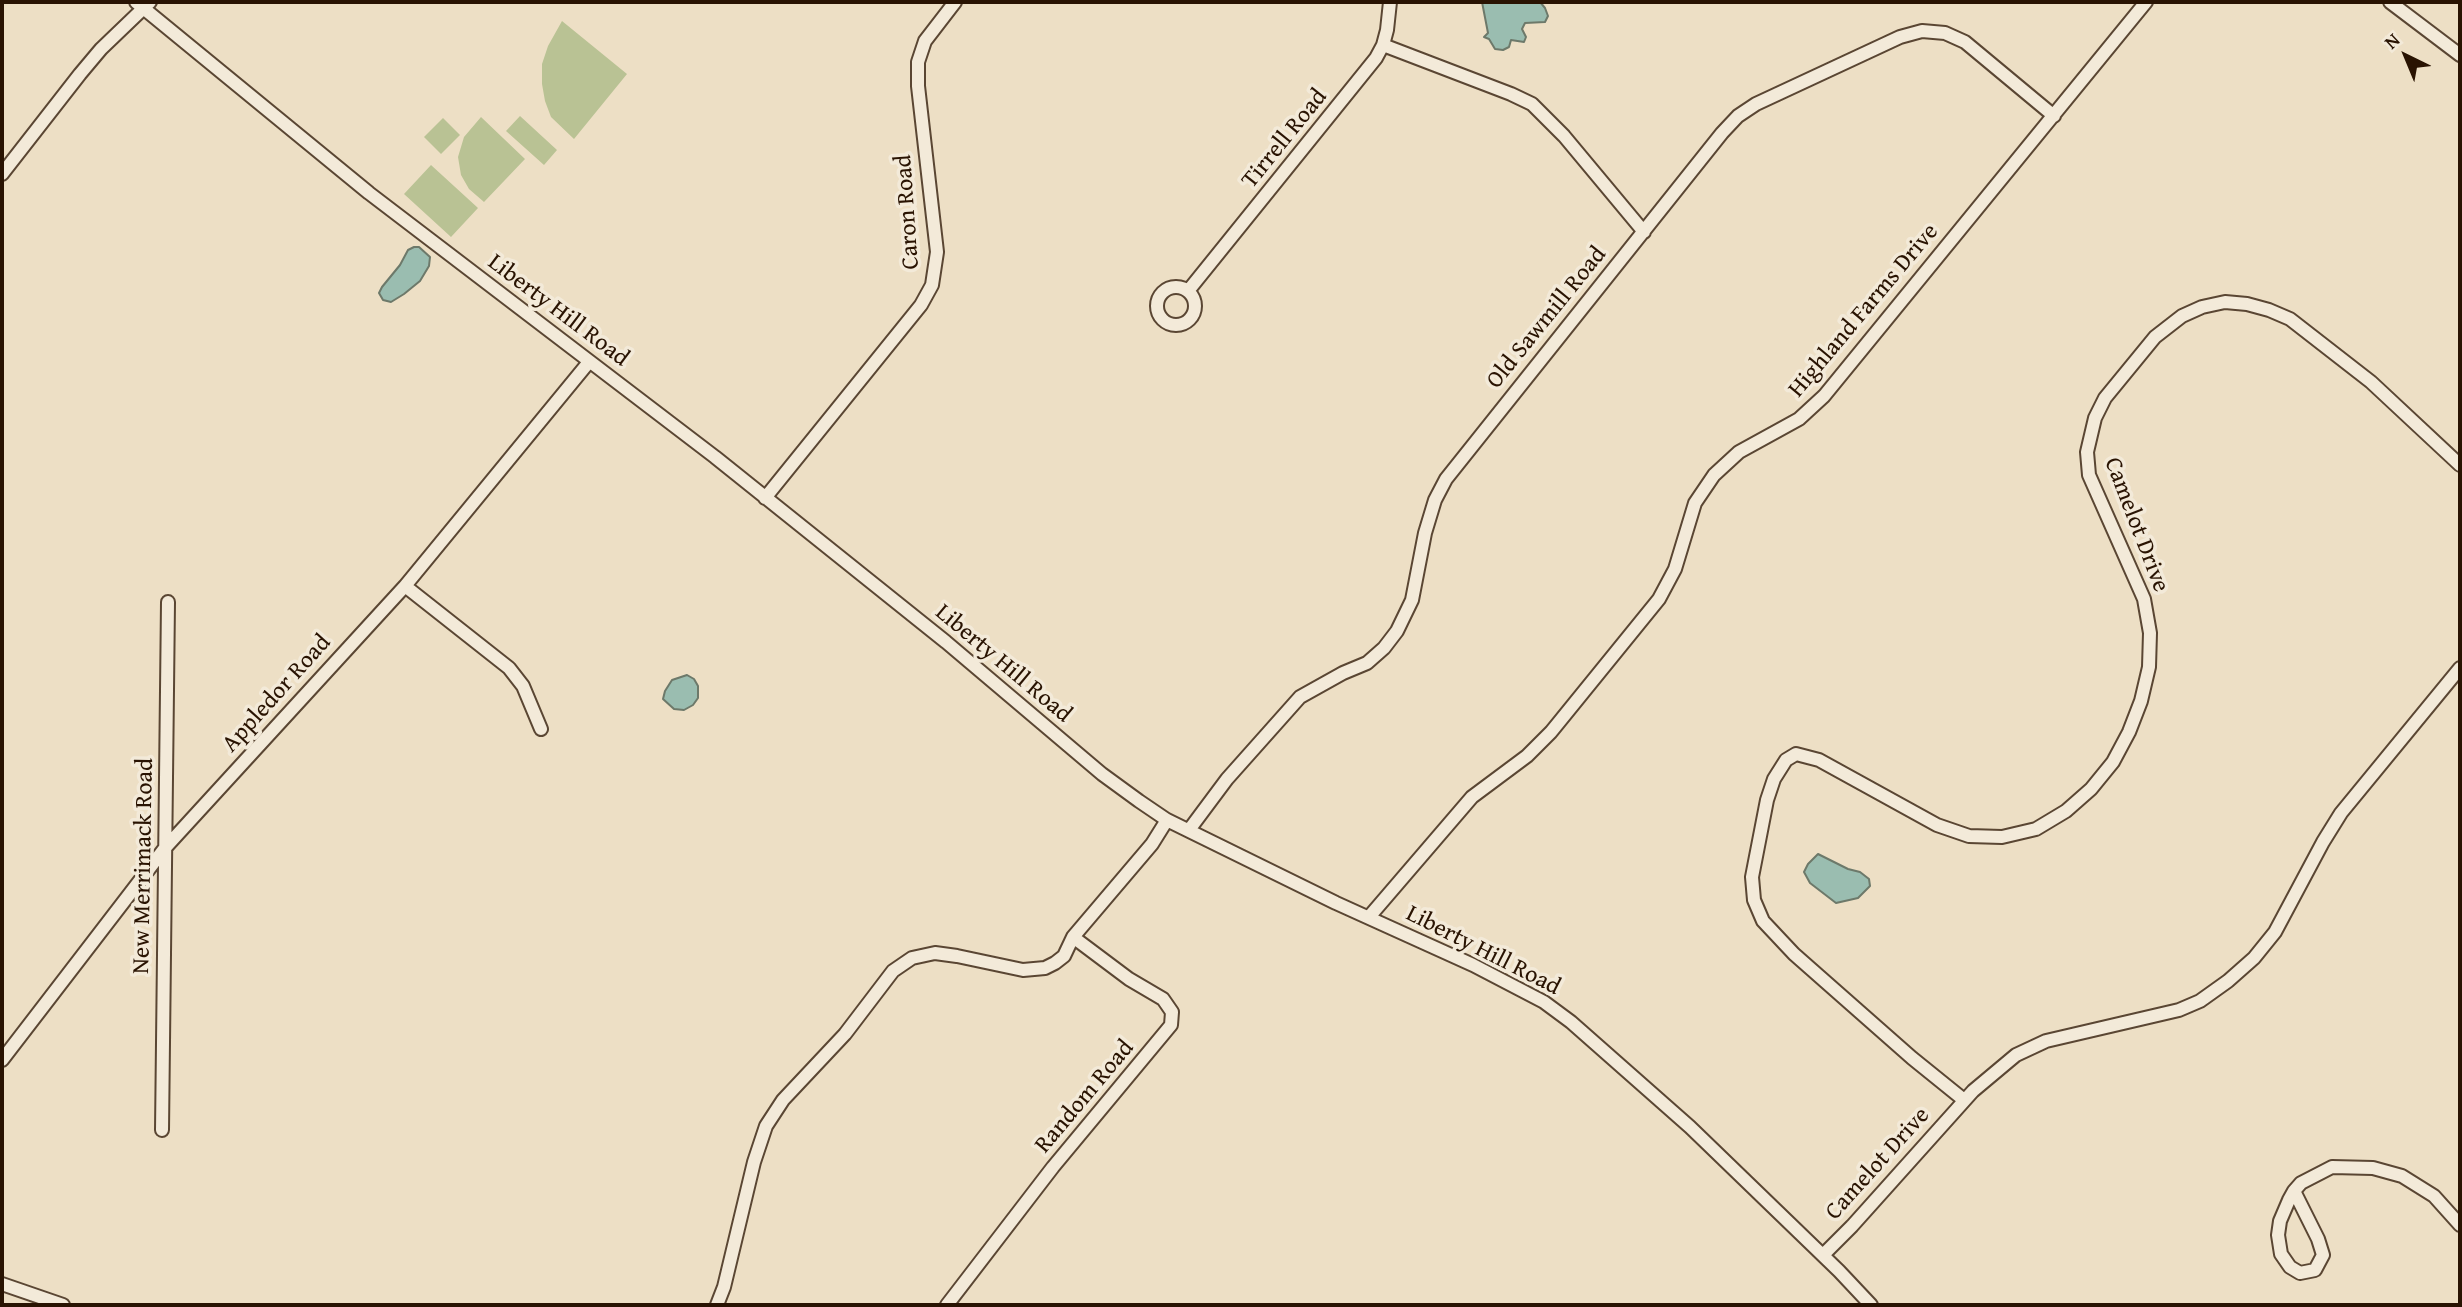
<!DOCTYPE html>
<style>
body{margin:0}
#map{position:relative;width:2462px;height:1307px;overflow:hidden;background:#eddfc5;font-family:"Gentium Book Plus",serif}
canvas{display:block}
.frame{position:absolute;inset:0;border:4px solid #291302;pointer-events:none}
.north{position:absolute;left:2371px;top:21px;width:70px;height:70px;-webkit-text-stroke:5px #f3ead9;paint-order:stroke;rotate:317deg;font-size:19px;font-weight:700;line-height:28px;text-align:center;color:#291302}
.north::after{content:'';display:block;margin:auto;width:24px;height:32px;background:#291302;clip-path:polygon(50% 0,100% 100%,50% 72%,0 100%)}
</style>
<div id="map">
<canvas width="2462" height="1307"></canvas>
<div class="frame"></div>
<div class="north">N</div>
</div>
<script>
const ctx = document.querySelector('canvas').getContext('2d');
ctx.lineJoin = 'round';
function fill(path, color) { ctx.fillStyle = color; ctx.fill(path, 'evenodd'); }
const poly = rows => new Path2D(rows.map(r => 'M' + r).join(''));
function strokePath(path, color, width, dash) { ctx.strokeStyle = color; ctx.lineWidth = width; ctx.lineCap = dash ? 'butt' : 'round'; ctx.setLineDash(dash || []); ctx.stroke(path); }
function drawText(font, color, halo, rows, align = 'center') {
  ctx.font = font + ' "Gentium Book Plus",serif'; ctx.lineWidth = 7; ctx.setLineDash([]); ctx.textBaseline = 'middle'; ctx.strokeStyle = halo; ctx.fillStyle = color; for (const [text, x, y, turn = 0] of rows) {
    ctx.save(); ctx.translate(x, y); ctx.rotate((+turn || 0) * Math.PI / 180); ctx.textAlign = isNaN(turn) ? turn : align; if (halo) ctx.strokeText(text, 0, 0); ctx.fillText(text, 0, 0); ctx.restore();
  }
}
fill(poly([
 [562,21,627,74,574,139,551,117,545,101,542,84,542,64,548,46],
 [520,116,557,150,544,165,506,131],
 [481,117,525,159,484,202,469,189,461,175,458,157,464,137],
 [443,118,460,135,441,154,424,137],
 [431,165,478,208,451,237,404,194]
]), '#b9c294');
const water = poly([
 [1482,2,1540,2,1545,8,1548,16,1545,22,1525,23,1522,29,1526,37,1524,42,1511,40,1509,47,1503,50,1495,49,1489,39,1484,37,1488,33,1482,2],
 [414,247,419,247,430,257,429,266,420,281,404,294,391,302,383,300,379,293,382,287,400,265,408,250,414,247],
 [687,675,694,679,698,686,698,698,693,705,684,710,674,709,663,699,665,691,672,680,687,675],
 [1818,854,1848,869,1860,872,1869,879,1870,886,1858,898,1836,903,1810,883,1804,872,1808,864,1818,854]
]);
fill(water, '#9abdb0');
strokePath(water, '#6d796a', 2);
const minor = poly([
 [136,2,369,193,715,457,946,642,1102,774,1139,801,1167,820,1336,903,1473,965,1544,1002,1571,1022,1690,1127,1839,1271,1871,1305],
 [2390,2,2460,55],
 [1383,45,1511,94,1532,104,1564,136,1644,232],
 [2,174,80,74,101,49,150,2],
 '1157 306a19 19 0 1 1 38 0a19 19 0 1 1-38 0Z',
 [1188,291,1376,58,1383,45,1387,30,1390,2],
 [765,498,921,305,932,285,937,252,918,86,918,62,925,41,955,2],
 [405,586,509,668,523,686,541,729],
 [1189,830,1227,779,1300,697,1343,673,1367,663,1384,648,1397,631,1412,600,1425,533,1435,500,1446,479,1722,133,1738,116,1756,104,1900,37,1922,31,1945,33,1965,42,2054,116],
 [1369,917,1472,797,1527,756,1551,732,1659,599,1675,569,1695,503,1714,475,1739,452,1799,419,1824,396,2146,2],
 [2,1060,165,848,405,586,589,362],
 [1964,1100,1912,1058,1794,954,1763,921,1754,900,1752,877,1767,800,1774,779,1786,760,1796,754,1819,760,1937,825,1969,836,2002,837,2036,829,2066,811,2091,789,2113,762,2129,732,2141,701,2149,667,2150,633,2144,599,2089,475,2087,452,2095,418,2105,398,2155,337,2182,316,2202,307,2225,302,2247,304,2269,310,2290,319,2371,382,2460,465],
 [162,1130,168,602],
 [2294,1191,2318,1239,2323,1255,2315,1270,2300,1273,2290,1267,2281,1254,2278,1235,2280,1221,2289,1200,2294,1191,2301,1183,2332,1167,2373,1168,2402,1176,2434,1196,2460,1225],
 [1823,1255,1852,1226,1973,1091,2016,1055,2046,1041,2179,1010,2200,1001,2228,981,2254,958,2275,932,2323,842,2341,813,2460,668],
 [2,1284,63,1305],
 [717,1305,724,1287,754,1162,766,1126,783,1100,845,1034,893,971,912,958,935,953,957,956,1023,970,1045,968,1055,963,1064,956,1073,937,1152,844,1167,820],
 [947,1305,1053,1167,1171,1025,1172,1012,1163,999,1129,979,1073,937]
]);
strokePath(minor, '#5a4633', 16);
strokePath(minor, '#f3ead9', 12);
drawText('24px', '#291302', '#f3ead9', [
 ["Tirrell Road",1285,139,-51],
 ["Caron Road",908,212,-94],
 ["Liberty Hill Road",558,311,37],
 ["Highland Farms Drive",1864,311,-50],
 ["Old Sawmill Road",1547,318,-51],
 ["Camelot Drive",2136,525,69],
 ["Liberty Hill Road",1003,664,40],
 ["Appledor Road",277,694,-48],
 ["New Merrimack Road",144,866,-89],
 ["Liberty Hill Road",1483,951,27],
 ["Random Road",1085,1097,-50],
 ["Camelot Drive",1878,1164,-48]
]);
</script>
